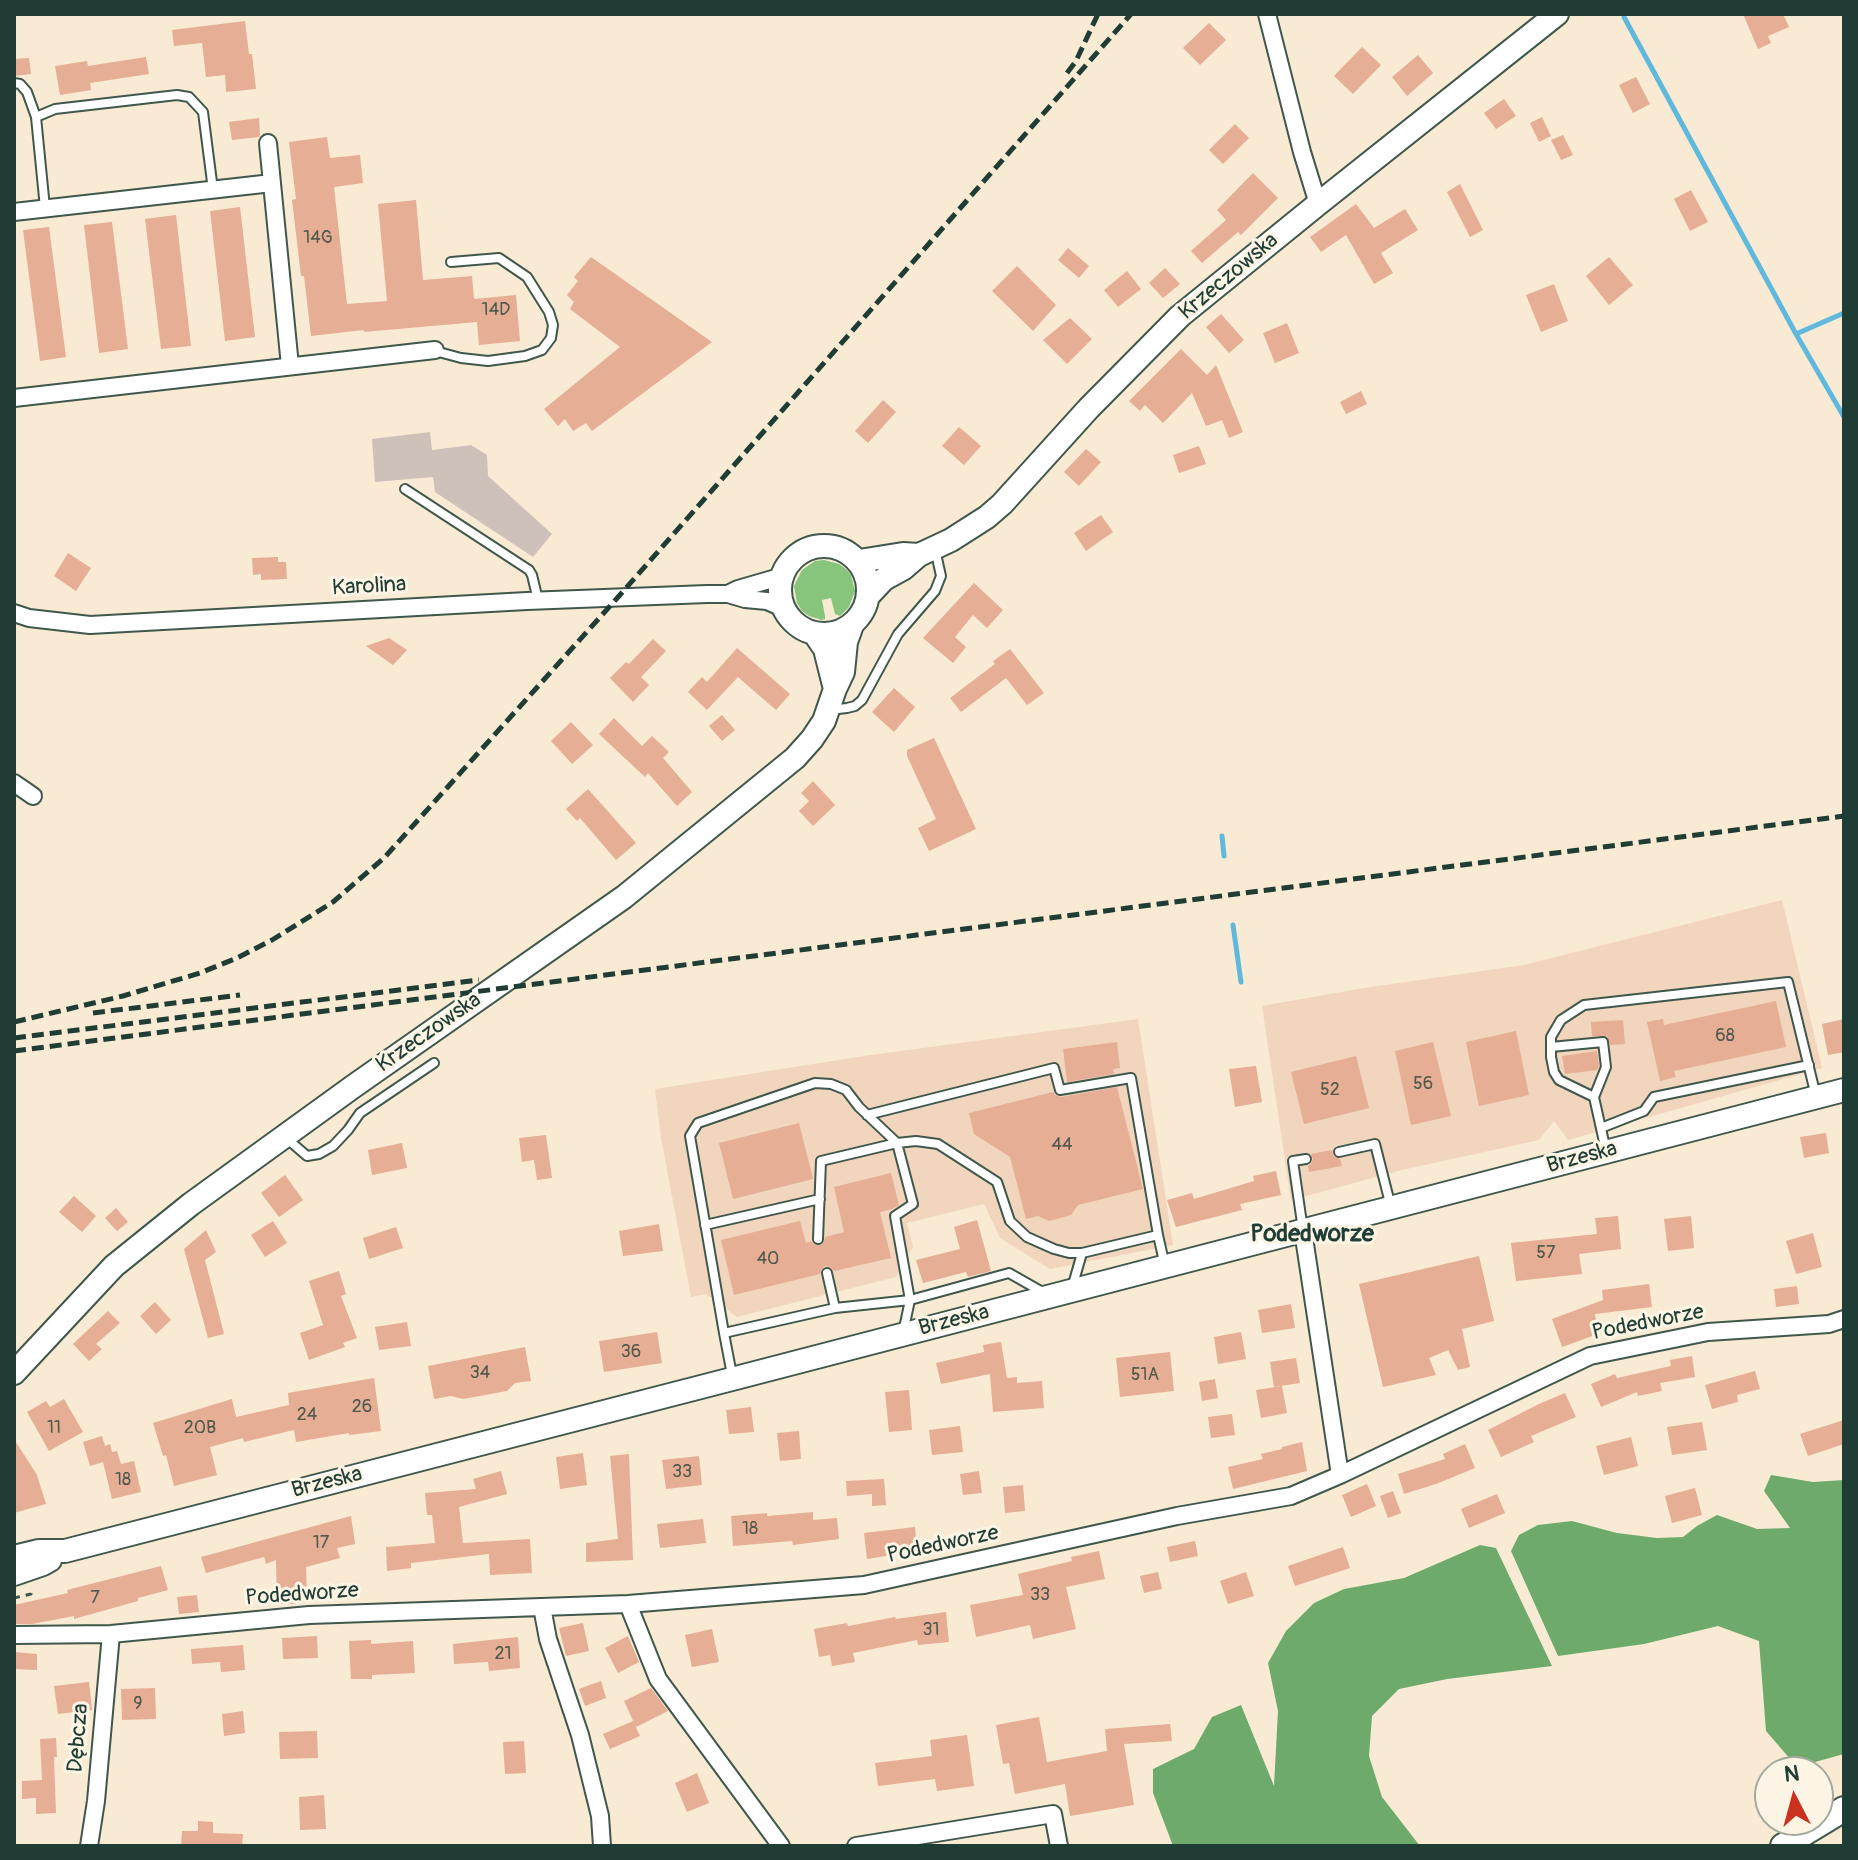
<!DOCTYPE html>
<meta charset="utf-8">
<style>
body{margin:0}
#map{position:relative;width:1858px;height:1860px;overflow:hidden;background:#f8ead3;font-family:Pangolin,sans-serif}
canvas{display:block}
.frame{position:absolute;inset:0;border:16px solid #1f3d34;pointer-events:none}
.north{position:absolute;left:1754px;top:1756px;width:80px;height:80px;box-sizing:border-box;background:#fcf5e5;border:2px solid #a4ab9e;border-radius:50%;rotate:354deg;font-size:22px;font-weight:700;line-height:32px;text-align:center;color:#1f3d34}
.north::after{content:'';display:block;margin:auto;width:28px;height:36px;background:#c8321e;clip-path:polygon(50% 0,100% 100%,50% 72%,0 100%)}
</style>
<div id="map">
<canvas width="1858" height="1860"></canvas>
<div class="frame"></div>
<div class="north">N</div>
</div>
<script>
const ctx = document.querySelector('canvas').getContext('2d');
ctx.lineJoin = 'round';
function fill(path, color) { ctx.fillStyle = color; ctx.fill(path, 'evenodd'); }
const poly = rows => new Path2D(rows.map(r => 'M' + r).join(''));
function strokePath(path, color, width, dash) { ctx.strokeStyle = color; ctx.lineWidth = width; ctx.lineCap = dash ? 'butt' : 'round'; ctx.setLineDash(dash || []); ctx.stroke(path); }
function drawText(font, color, halo, rows, align = 'center') {
  ctx.font = font + ' Pangolin,sans-serif'; ctx.lineWidth = 6; ctx.setLineDash([]); ctx.textBaseline = 'middle'; ctx.strokeStyle = halo; ctx.fillStyle = color; for (const [text, x, y, turn = 0] of rows) {
    ctx.save(); ctx.translate(x, y); ctx.rotate((+turn || 0) * Math.PI / 180); ctx.textAlign = isNaN(turn) ? turn : align; if (halo) ctx.strokeText(text, 0, 0); ctx.fillText(text, 0, 0); ctx.restore();
  }
}
fill(poly([
 [1782,900,1822,1068,1568,1140,1554,1121,1539,1140,1402,1170,1291,1200,1262,1006,1364,988,1524,965],
 [1138,1019,1173,1245,1050,1269,1000,1238,984,1204,907,1223,913,1247,896,1277,737,1317,706,1294,691,1297,661,1138,655,1089,864,1056]
]), '#f1d5bd');
fill(poly([
 [430,432,432,450,471,445,487,455,488,476,552,534,533,557,435,492,433,477,375,482,372,439]
]), '#cec1ba');
fill(poly([
 [824,560,839,564,846,569,851,575,855,591,849,607,840,616,835,614,831,598,822,600,825,616,825,619,822,620,809,616,802,611,797,603,794,586,802,570,815,561]
]), '#87c57c');
fill(poly([
 [1771,1475,1813,1482,1844,1480,1844,1754,1797,1767,1766,1731,1759,1641,1718,1626,1644,1644,1558,1656,1511,1551,1519,1535,1538,1525,1572,1521,1617,1533,1657,1538,1683,1537,1697,1526,1717,1515,1757,1529,1790,1528,1764,1491],
 [1480,1545,1496,1548,1552,1666,1447,1679,1399,1689,1372,1716,1369,1756,1382,1797,1420,1846,1173,1846,1153,1793,1153,1769,1194,1749,1212,1717,1241,1705,1274,1786,1278,1711,1268,1663,1286,1631,1314,1603,1344,1589,1404,1578]
]), '#6daa6c');
strokePath(poly([
 [1624,17,1796,334,1844,417],
 [1796,334,1844,313],
 [1222,836,1224,856],
 [1233,925,1241,982]
]), '#60b9dd', 5);
fill(poly([
 [1743,14,1783,14,1789,27,1768,36,1771,43,1758,49],
 [245,21,249,54,252,54,256,89,226,92,225,75,206,77,202,43,174,46,172,30],
 [1209,23,1226,40,1200,65,1183,48],
 [1362,47,1381,65,1353,94,1334,76],
 [1418,55,1433,73,1407,96,1392,77],
 [146,57,149,74,90,83,91,90,60,95,55,66,87,61,88,66],
 [29,58,31,74,14,76,14,59],
 [1636,77,1650,104,1633,113,1619,85],
 [1504,99,1516,116,1496,129,1484,113],
 [1542,117,1551,136,1539,142,1530,123],
 [259,118,260,135,259,137,232,140,229,122],
 [1235,124,1249,138,1223,164,1209,150],
 [1563,135,1573,155,1561,160,1551,140],
 [327,137,330,158,360,155,363,183,334,187,347,304,387,301,378,204,416,200,423,280,472,276,474,299,516,295,520,341,479,345,477,322,364,332,364,330,311,336,304,276,301,276,292,200,296,199,289,142],
 [1253,173,1278,198,1241,235,1238,232,1202,263,1191,251,1226,220,1217,210],
 [1460,184,1483,230,1470,237,1447,192],
 [1691,190,1708,222,1690,231,1674,199],
 [1356,204,1374,228,1405,209,1418,230,1381,253,1393,273,1374,284,1346,235,1321,252,1310,237],
 [240,207,255,337,225,341,210,211],
 [176,215,191,346,161,349,145,219],
 [112,222,128,349,99,353,84,225],
 [49,227,66,357,40,361,23,230],
 [1068,248,1089,266,1079,278,1058,260],
 [591,257,712,342,592,431,586,423,573,431,565,419,558,426,544,409,620,347,570,309,574,302,567,295,578,281,574,277],
 [1609,257,1633,285,1609,305,1586,276],
 [1017,266,1056,305,1033,331,992,291],
 [1165,268,1180,284,1163,298,1149,283],
 [1127,271,1141,289,1118,307,1104,290],
 [1554,284,1568,321,1541,332,1526,295],
 [1221,314,1244,340,1229,353,1206,327],
 [1070,318,1092,339,1067,364,1043,340],
 [1287,323,1299,353,1275,363,1263,333],
 [1181,349,1207,375,1216,365,1243,432,1229,438,1222,420,1206,426,1192,393,1163,423,1145,405,1140,411,1129,401],
 [1361,391,1367,404,1346,414,1340,402],
 [883,400,896,412,868,443,855,431],
 [959,427,981,446,964,465,942,446],
 [1199,446,1206,464,1179,473,1173,455],
 [1086,449,1101,462,1079,486,1064,472],
 [1101,515,1113,532,1086,551,1074,533],
 [68,553,91,568,76,591,54,576],
 [278,557,278,562,286,562,287,579,261,580,261,574,253,575,252,558],
 [974,583,1003,610,987,628,973,615,955,637,966,647,953,663,923,638],
 [389,638,407,650,393,665,366,646],
 [653,639,666,651,641,677,649,685,633,702,610,678,626,662,629,664],
 [737,648,790,694,776,710,738,677,707,710,688,692,702,677,707,682],
 [1010,649,1044,693,1027,705,1006,678,961,712,950,698,995,664,993,661],
 [894,688,915,707,894,732,872,712],
 [722,715,735,730,722,741,709,726],
 [614,718,642,746,652,736,669,752,663,758,692,792,677,806,648,773,645,777,599,734],
 [571,722,593,745,572,764,551,741],
 [934,738,976,829,929,851,918,828,936,819,907,756,907,750],
 [813,781,835,805,813,826,799,811,809,801,801,793],
 [588,789,636,843,616,860,580,818,577,821,566,809],
 [1776,1001,1786,1047,1674,1071,1676,1077,1660,1081,1647,1022,1663,1019,1664,1025],
 [1844,1019,1844,1052,1828,1055,1822,1024],
 [1623,1020,1625,1044,1610,1045,1607,1036,1592,1036,1591,1022],
 [1516,1031,1529,1095,1479,1106,1466,1042],
 [1117,1042,1120,1068,1113,1069,1114,1074,1067,1082,1063,1049],
 [1433,1042,1451,1116,1411,1125,1395,1051],
 [1597,1051,1599,1066,1597,1070,1565,1074,1562,1056],
 [1356,1056,1369,1108,1304,1124,1291,1072],
 [1256,1066,1262,1102,1235,1107,1229,1069],
 [1117,1087,1143,1189,1078,1205,1071,1215,1049,1221,1038,1216,1026,1219,1010,1157,974,1134,969,1113,1053,1092,1055,1095,1061,1097],
 [799,1123,813,1179,733,1199,719,1143],
 [1826,1133,1829,1153,1804,1158,1800,1137],
 [546,1135,552,1178,537,1180,534,1160,522,1162,519,1138],
 [402,1143,407,1168,372,1175,368,1150],
 [1332,1150,1333,1156,1340,1159,1342,1166,1309,1172,1308,1166,1311,1164,1313,1159,1311,1154],
 [1276,1171,1281,1195,1240,1204,1242,1210,1176,1227,1167,1200,1192,1193,1194,1199,1254,1181,1253,1176],
 [891,1173,899,1205,892,1209,880,1212,891,1258,834,1271,830,1267,825,1266,821,1270,820,1274,734,1295,721,1240,800,1221,806,1243,811,1241,815,1245,821,1245,824,1242,825,1237,844,1232,834,1187],
 [285,1175,303,1200,279,1217,261,1193],
 [74,1196,96,1216,82,1232,59,1212],
 [116,1208,128,1222,117,1231,105,1218],
 [1618,1216,1621,1249,1579,1254,1582,1274,1516,1281,1511,1243,1597,1234,1595,1218],
 [1691,1216,1694,1248,1668,1251,1664,1219],
 [977,1220,991,1271,968,1277,966,1272,923,1283,916,1260,960,1249,954,1227],
 [273,1221,287,1243,265,1257,251,1235],
 [659,1224,663,1251,623,1256,619,1231],
 [396,1227,403,1248,369,1259,363,1238],
 [206,1230,216,1252,205,1260,224,1334,208,1338,184,1249],
 [1813,1233,1822,1267,1796,1274,1786,1241],
 [1479,1256,1494,1321,1462,1329,1470,1367,1458,1370,1448,1350,1429,1358,1436,1375,1383,1387,1359,1284],
 [339,1271,346,1294,341,1296,357,1338,343,1343,345,1347,309,1360,300,1333,323,1325,309,1281],
 [1649,1284,1652,1307,1595,1314,1598,1334,1562,1347,1552,1319,1603,1300,1602,1290],
 [1797,1286,1799,1304,1776,1307,1774,1289],
 [155,1302,171,1320,156,1334,140,1316],
 [1291,1304,1295,1328,1262,1333,1258,1310],
 [108,1311,120,1323,96,1344,102,1349,89,1361,73,1344],
 [407,1322,411,1346,379,1350,375,1327],
 [657,1332,662,1363,604,1372,599,1341],
 [1241,1332,1246,1359,1218,1364,1214,1337],
 [1001,1342,1007,1378,1017,1377,1017,1383,1042,1381,1044,1408,993,1412,990,1374,941,1384,936,1363,984,1352,983,1345],
 [525,1347,531,1381,515,1383,507,1391,463,1399,451,1396,434,1399,428,1366],
 [1170,1352,1174,1391,1120,1397,1116,1358],
 [1692,1356,1695,1377,1660,1383,1662,1391,1638,1396,1637,1392,1601,1407,1591,1384,1615,1374,1617,1378,1671,1366,1670,1360],
 [1296,1358,1300,1383,1274,1387,1270,1362],
 [1755,1371,1760,1389,1737,1395,1738,1402,1712,1409,1705,1385],
 [374,1378,381,1431,349,1435,349,1433,296,1442,294,1430,244,1442,243,1438,210,1447,217,1475,174,1486,166,1455,163,1456,153,1423,232,1399,236,1417,289,1405,288,1393],
 [1215,1379,1218,1398,1202,1401,1199,1382],
 [1282,1386,1287,1413,1261,1418,1256,1390],
 [909,1390,912,1430,889,1432,885,1392],
 [1565,1393,1576,1417,1531,1436,1534,1442,1501,1457,1488,1430,1539,1404],
 [64,1399,83,1432,49,1451,27,1412,46,1401,50,1407],
 [751,1407,754,1432,729,1434,726,1410],
 [1232,1414,1235,1435,1211,1438,1208,1417],
 [1844,1420,1844,1444,1808,1456,1800,1434],
 [1702,1422,1707,1450,1672,1455,1667,1427],
 [960,1426,963,1452,932,1455,929,1430],
 [799,1431,801,1459,780,1461,777,1433],
 [102,1436,105,1446,110,1444,112,1452,117,1451,121,1464,134,1461,141,1492,112,1499,103,1462,90,1466,83,1442],
 [1631,1437,1638,1466,1604,1475,1596,1446],
 [14,1439,37,1475,46,1504,14,1513],
 [1302,1442,1307,1471,1233,1489,1228,1467,1263,1459,1261,1454,1282,1449,1282,1447],
 [1465,1444,1475,1468,1436,1484,1404,1494,1398,1474,1445,1459,1443,1454],
 [583,1453,587,1485,560,1489,556,1457],
 [629,1454,633,1560,586,1562,586,1543,618,1539,610,1456],
 [699,1456,702,1485,666,1489,662,1460],
 [501,1471,507,1494,459,1507,463,1543,530,1539,532,1573,490,1575,489,1554,411,1563,411,1568,387,1571,386,1547,435,1543,432,1515,427,1515,425,1493,476,1489,473,1479],
 [979,1471,982,1493,963,1495,960,1474],
 [884,1479,886,1505,872,1506,872,1494,847,1496,846,1481],
 [1367,1484,1376,1506,1351,1517,1342,1495],
 [1023,1485,1025,1511,1005,1513,1003,1487],
 [1695,1488,1702,1515,1672,1523,1665,1496],
 [1393,1491,1401,1513,1388,1518,1380,1496],
 [1497,1494,1505,1513,1469,1528,1461,1509],
 [813,1512,813,1520,837,1518,839,1539,793,1545,792,1541,733,1546,731,1516,767,1513,767,1516],
 [351,1516,355,1544,337,1548,340,1558,306,1567,307,1600,295,1601,295,1604,277,1604,276,1560,266,1564,264,1557,206,1573,201,1557],
 [703,1519,706,1543,660,1548,657,1524],
 [915,1527,917,1551,867,1559,864,1533],
 [1195,1541,1198,1556,1170,1562,1167,1547],
 [1343,1547,1350,1568,1295,1586,1288,1566],
 [1099,1551,1105,1579,1066,1587,1076,1629,1033,1639,1030,1625,976,1637,970,1605,1023,1595,1018,1574,1072,1561,1071,1557],
 [161,1566,168,1590,138,1598,138,1601,74,1619,74,1616,32,1624,14,1624,14,1605,68,1593,67,1590],
 [1158,1572,1162,1589,1144,1593,1140,1576],
 [1246,1572,1254,1596,1228,1604,1220,1581],
 [197,1595,199,1612,179,1614,177,1597],
 [946,1612,949,1642,918,1645,917,1640,853,1653,855,1662,832,1666,830,1655,819,1657,814,1629,847,1623,848,1626,895,1617,896,1619],
 [583,1623,589,1651,566,1656,559,1628],
 [712,1629,719,1662,692,1667,685,1635],
 [317,1636,318,1658,283,1659,282,1638],
 [628,1636,639,1662,618,1673,605,1648],
 [518,1637,520,1668,489,1671,488,1662,454,1664,453,1644],
 [371,1640,371,1644,413,1641,415,1673,372,1675,372,1679,351,1679,349,1641],
 [243,1645,245,1670,221,1672,220,1662,192,1664,191,1649],
 [14,1652,37,1654,37,1670,14,1669],
 [601,1681,606,1698,585,1706,579,1689],
 [89,1682,92,1710,58,1714,54,1686],
 [155,1688,156,1719,122,1720,121,1689],
 [651,1688,668,1711,636,1727,624,1701],
 [243,1711,245,1733,224,1736,222,1714],
 [1039,1717,1047,1762,1107,1751,1105,1729,1170,1724,1172,1741,1124,1744,1134,1805,1070,1816,1065,1784,1015,1794,1009,1763,1003,1764,996,1725],
 [633,1721,640,1736,610,1749,603,1734],
 [317,1731,318,1758,280,1759,279,1732],
 [967,1735,974,1786,937,1791,935,1779,878,1786,875,1763,932,1756,930,1740],
 [56,1738,57,1757,54,1757,56,1813,36,1814,36,1798,22,1799,22,1781,42,1780,40,1739],
 [524,1741,526,1773,505,1774,503,1742],
 [697,1773,709,1803,687,1812,675,1783],
 [324,1795,326,1829,300,1830,299,1797],
 [198,1821,213,1822,213,1833,243,1834,242,1846,181,1846,182,1831,198,1831]
]), '#e6ae94');
const lane = poly([
 [14,83,20,84,27,92,36,117,45,208],
 [36,117,55,109,177,95,189,97,203,112,213,190],
 [435,351,461,358,488,361,525,356,542,350,551,338,553,325,549,312,527,277,499,258,451,262],
 [405,489,529,570,532,575,538,600],
 [829,710,847,708,855,706,862,700,898,634,935,591,941,576,935,549],
 [1551,1047,1603,1042,1606,1067,1594,1097,1606,1151],
 [1594,1097,1559,1080,1554,1072,1551,1057,1551,1037,1561,1020,1584,1005,1788,982,1816,1096],
 [867,1115,1054,1068,1060,1090,1131,1078,1158,1235],
 [1601,1128,1644,1111,1654,1097,1809,1065],
 [285,1137,307,1156,319,1154,333,1146,348,1130,360,1113,434,1063],
 [1339,1152,1375,1144,1391,1207],
 [705,1225,820,1199],
 [1303,1230,1293,1161,1306,1159],
 [818,1239,821,1161,897,1143,913,1204,895,1216,910,1300,835,1308,827,1273],
 [1072,1288,1082,1253,1158,1235,1165,1266],
 [835,1308,724,1333,690,1136,698,1123,815,1083,831,1084,846,1090,859,1107,897,1143,916,1141,938,1144,997,1182,1010,1221,1027,1237,1054,1249,1069,1253,1082,1253],
 [724,1333,732,1375],
 [903,1333,910,1300,1009,1273,1046,1294]
]);
const street = poly([
 [1267,14,1302,152,1318,204],
 [268,143,290,366],
 [14,212,272,183],
 [14,398,435,350],
 [728,594,738,589,776,578,784,573],
 [14,613,29,618,90,625,527,601,707,594,728,594,745,599,767,601,783,608],
 [14,783,33,796],
 [1303,1231,1340,1475],
 [628,1604,658,1679,781,1846],
 [542,1607,548,1639,580,1735,600,1816,602,1846],
 [14,1635,111,1634,309,1615,628,1604,864,1585,1177,1516,1291,1496,1340,1475,1590,1356,1708,1332,1829,1324,1844,1319],
 [89,1846,96,1801,111,1634],
 [856,1846,1053,1814,1059,1846]
]);
const secondary = poly([
 '780 590a44 44 0 1 1 88 0a44 44 0 1 1-88 0Z',
 [859,561,903,554,919,555],
 [869,595,884,579,904,568,919,555,951,540,987,517,1002,504,1089,408,1180,316,1318,204,1557,14],
 [814,633,825,649,835,689],
 [14,1373,114,1266,191,1204,354,1086,624,897,795,758,812,739,824,721,835,689,843,672,846,642,852,625],
 [14,1557,39,1551,65,1551,732,1379,1844,1090],
 [14,1574,43,1564,50,1560]
]);
const primary = poly([
 [1783,1846,1844,1809]
]);
strokePath(lane, '#40574c', 12);
strokePath(street, '#40574c', 20);
strokePath(secondary, '#40574c', 26);
strokePath(primary, '#40574c', 28);
strokePath(poly([
 [14,1598,31,1594,29,1590]
]), '#40574c', 3, [6, 6]);
strokePath(lane, '#fff', 8);
strokePath(street, '#fff', 16);
strokePath(secondary, '#fff', 22);
strokePath(primary, '#fff', 24);
strokePath(poly([
 [1067,73,1076,61,1098,14],
 [93,1013,240,995],
 [14,1022,123,996,200,973,237,958,272,940,333,902,384,858,619,596,1131,14],
 [14,1038,479,980],
 [14,1051,1844,816]
]), '#1f3d34', 5, [12, 6]);
drawText('18px', '#51594c', null, [
 ["14G",318,238],
 ["14D",496,310],
 ["68",1725,1036],
 ["56",1423,1084],
 ["52",1330,1090],
 ["44",1062,1145],
 ["57",1546,1253],
 ["40",768,1259],
 ["36",631,1352],
 ["34",480,1373],
 ["51A",1145,1375],
 ["26",362,1407],
 ["24",307,1415],
 ["11",54,1428],
 ["20B",200,1428],
 ["33",682,1472],
 ["18",123,1480],
 ["18",750,1529],
 ["17",321,1543],
 ["33",1040,1595],
 ["7",95,1598],
 ["31",931,1630],
 ["21",503,1654],
 ["9",138,1704]
]);
drawText('22px', '#1f3d34', '#fcf5e5', [
 ["Krzeczowska",1229,277,-40],
 ["Karolina",369,587,-3],
 ["Krzeczowska",429,1033,-35],
 ["Brzeska",1582,1158,-15],
 ["Brzeska",954,1321,-14],
 ["Podedworze",1648,1323,-11],
 ["Brzeska",327,1483,-14],
 ["Podedworze",943,1545,-12],
 ["Podedworze",302,1595,-4],
 ["Dębcza",79,1738,-85]
]);
drawText('bold 24px', '#1f3d34', '#fcf5e5', [
 ["Podedworze",1312,1235]
]);
</script>
